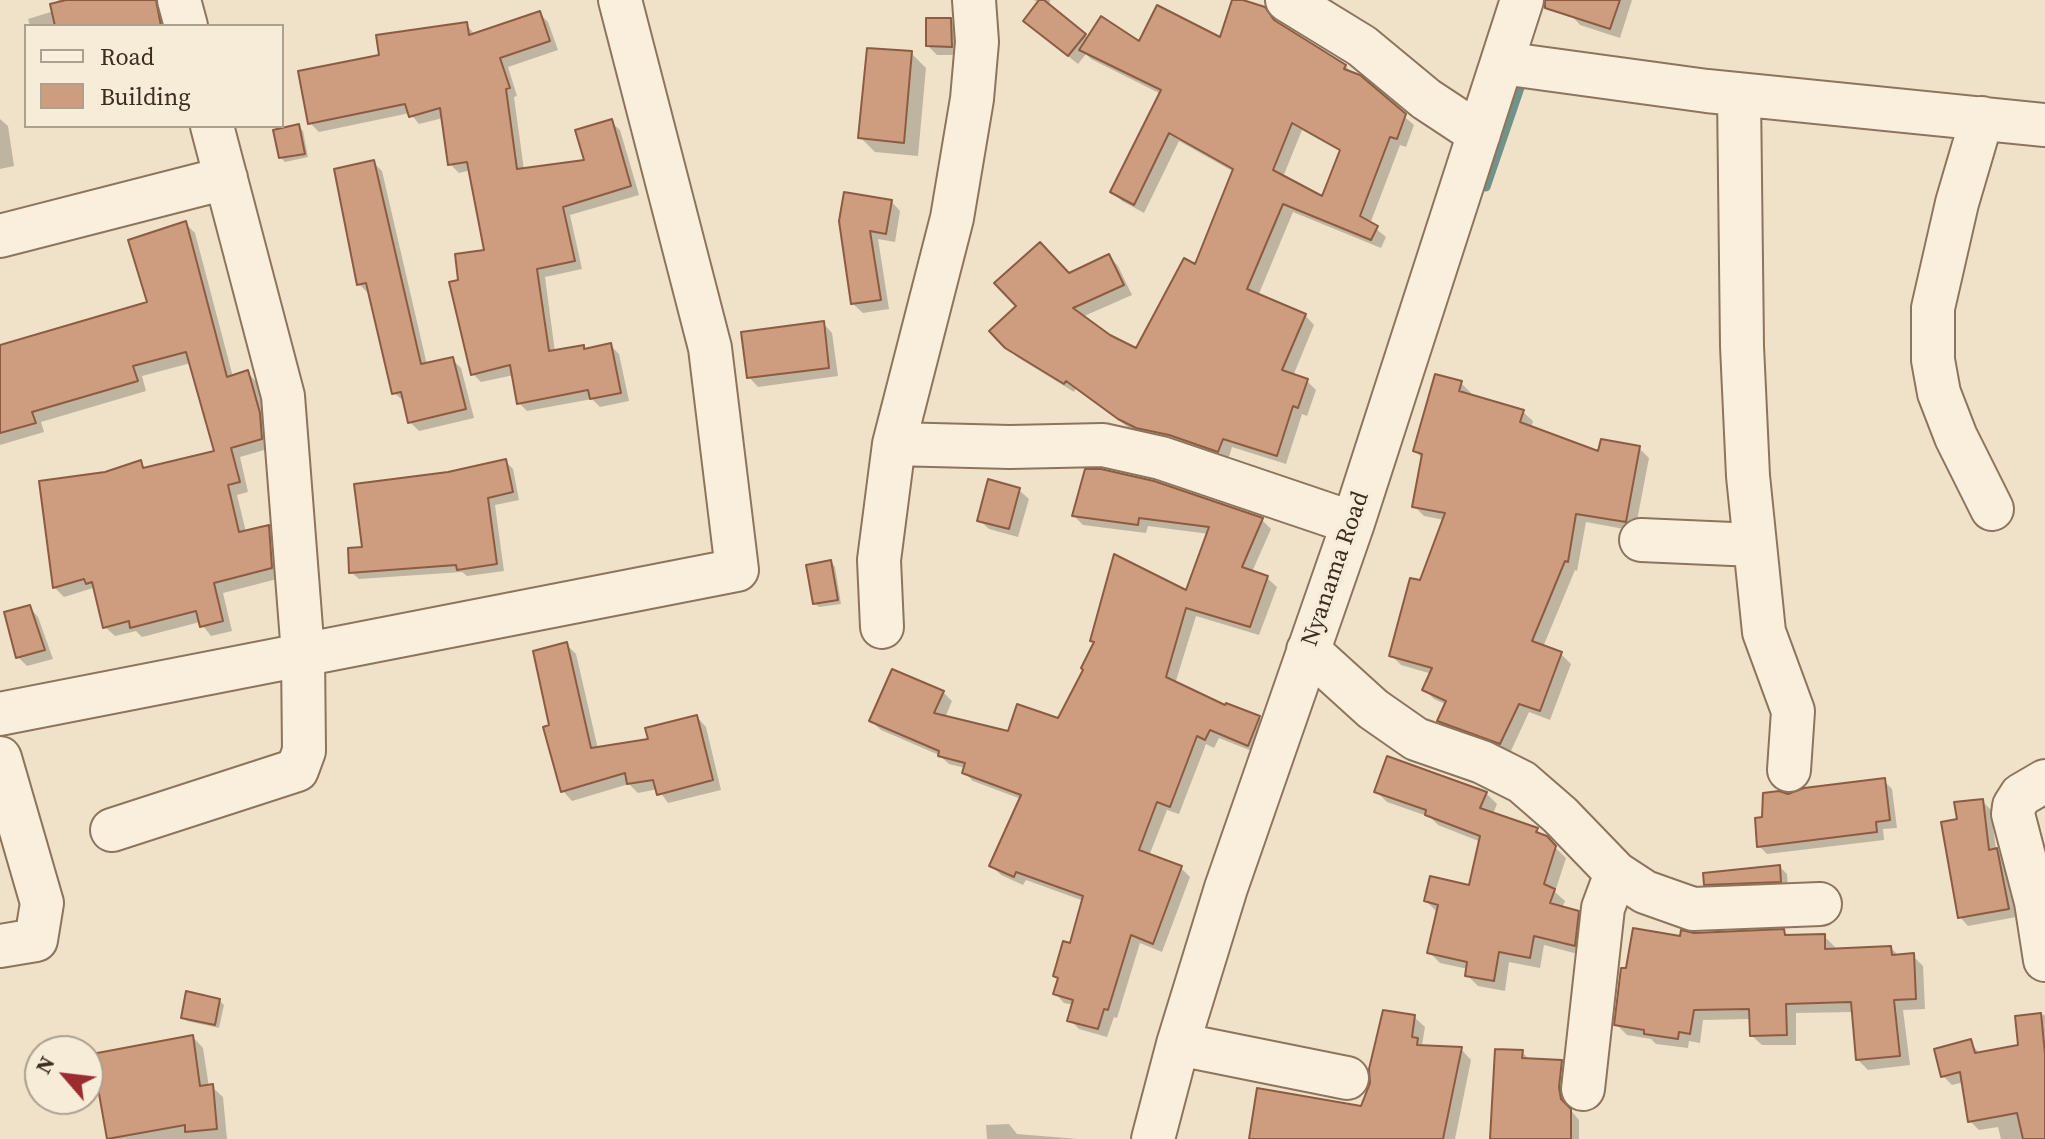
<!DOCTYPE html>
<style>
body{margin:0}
#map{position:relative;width:2045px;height:1139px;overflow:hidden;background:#efe2c9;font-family:"Source Serif 4",serif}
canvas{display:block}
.legend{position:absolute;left:24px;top:24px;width:260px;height:104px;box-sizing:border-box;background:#f6ecd8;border:2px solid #aca08e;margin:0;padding:10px 14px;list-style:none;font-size:24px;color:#3c2d20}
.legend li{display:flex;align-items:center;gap:16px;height:40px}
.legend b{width:40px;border:2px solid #aca08e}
.north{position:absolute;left:24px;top:1035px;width:80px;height:80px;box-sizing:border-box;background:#f6ecd8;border:2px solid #aca08e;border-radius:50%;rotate:298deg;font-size:22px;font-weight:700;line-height:32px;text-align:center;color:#3c2d20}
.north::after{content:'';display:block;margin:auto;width:28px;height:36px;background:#9c2c32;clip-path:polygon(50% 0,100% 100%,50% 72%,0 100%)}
</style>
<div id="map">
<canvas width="2045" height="1139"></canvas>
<ul class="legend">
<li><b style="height:10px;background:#faefdc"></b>Road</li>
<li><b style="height:22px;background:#ce9c7e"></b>Building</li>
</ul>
<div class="north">N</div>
</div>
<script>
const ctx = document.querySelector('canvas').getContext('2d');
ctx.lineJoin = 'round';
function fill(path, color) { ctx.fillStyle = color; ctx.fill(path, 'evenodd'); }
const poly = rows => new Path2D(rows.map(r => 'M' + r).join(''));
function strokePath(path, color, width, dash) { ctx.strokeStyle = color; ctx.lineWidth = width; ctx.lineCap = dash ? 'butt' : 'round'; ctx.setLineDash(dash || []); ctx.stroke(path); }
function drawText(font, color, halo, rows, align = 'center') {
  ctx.font = font + ' "Source Serif 4",serif'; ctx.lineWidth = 7; ctx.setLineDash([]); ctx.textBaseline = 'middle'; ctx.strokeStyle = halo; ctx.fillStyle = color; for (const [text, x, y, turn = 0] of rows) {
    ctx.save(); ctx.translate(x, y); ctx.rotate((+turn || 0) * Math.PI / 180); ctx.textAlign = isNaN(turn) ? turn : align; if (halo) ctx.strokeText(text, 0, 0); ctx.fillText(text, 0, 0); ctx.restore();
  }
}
fill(poly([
 [58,0,168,0,168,26,30,26,28,19,54,11,59,4],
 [1033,0,1050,0,1049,6,1089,39,1140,43,1221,40,1237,0,1264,9,1278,25,1345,66,1414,125,1406,147,1400,145,1370,224,1386,237,1381,248,1293,212,1258,296,1305,315,1314,325,1293,376,1307,381,1316,390,1307,416,1302,414,1286,464,1232,447,1228,460,1148,436,1129,428,1076,388,1074,392,1017,357,992,332,1069,275,1109,256,1118,266,1132,295,1082,317,1108,337,1137,350,1196,267,1234,172,1179,141,1144,213,1122,201,1112,192,1161,94,1091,59,1086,54,1078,64,1035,30,1040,2],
 [1302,130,1341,152,1323,199,1283,177],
 [1576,0,1632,0,1620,38,1580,25,1571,15],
 [539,13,548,22,558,50,508,67,517,96,514,97,524,170,586,161,611,122,620,130,639,195,570,215,582,269,545,277,555,352,583,347,586,350,610,345,619,354,629,401,600,407,592,399,527,411,519,403,514,375,481,382,473,374,460,281,486,251,471,170,459,173,450,164,443,118,419,124,410,113,319,132,310,123,381,56,466,24,475,35],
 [950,20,960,29,961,55,937,55,928,46],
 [911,53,926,68,918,156,875,152,861,138],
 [0,119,8,126,14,166,0,169],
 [299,126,303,131,308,157,285,162,280,157],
 [373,162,382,171,427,365,452,359,461,368,474,418,419,431,410,422,405,402,394,393,368,293,359,284],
 [846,194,891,201,900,211,895,242,878,239,889,309,863,313,853,304],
 [185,223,195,233,233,377,248,373,257,383,269,424,271,448,240,457,248,492,237,495,246,532,268,527,278,537,281,578,223,593,232,631,211,636,200,622,142,637,136,631,115,636,105,627,96,592,93,588,64,597,54,587,105,474,140,463,147,469,216,452,191,363,142,376,146,391,41,422,44,432,0,445,0,347,149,303],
 [823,323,832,333,838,376,758,387,749,377],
 [1461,383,1471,393,1470,396,1523,412,1533,421,1531,428,1600,454,1639,448,1649,458,1635,531,1586,522,1577,571,1575,570,1543,647,1561,654,1571,664,1550,720,1529,712,1510,753,1449,730,1440,721,1447,705,1434,699,1424,689,1432,674,1401,665,1391,655,1444,520,1424,516,1414,506,1423,459,1415,451],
 [505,461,513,469,519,500,495,505,504,571,467,576,462,572,359,579,351,572,364,549],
 [1019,490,1029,499,1018,537,989,529,979,520],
 [1074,516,1262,520,1271,529,1252,572,1267,578,1277,587,1259,635,1196,616,1175,684,1226,708,1259,718,1268,727,1257,753,1219,738,1214,748,1206,744,1179,814,1167,810,1149,856,1181,868,1190,877,1162,952,1140,943,1117,1018,1114,1017,1107,1037,1079,1029,1070,1020,1074,1005,1064,1003,1055,993,1060,980,1056,976,1071,946,1084,901,1026,880,1023,885,1001,875,992,866,1021,799,973,781,964,772,965,768,949,764,939,755,881,730,871,721,943,692,952,701,945,718,1009,734,1059,720,1085,670,1095,644,1092,641,1187,593,1209,534,1148,526,1146,533,1083,525],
 [831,562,835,567,841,604,819,607,814,603],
 [29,607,38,617,53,659,27,666,18,657],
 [567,645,576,654,598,749,650,740,697,717,706,727,721,790,668,803,658,789,638,793,629,784,572,801,563,791,552,726],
 [1884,781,1892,789,1897,828,1883,829,1884,840,1767,854,1759,846,1788,796],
 [1376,791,1486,793,1497,804,1493,814,1537,830,1566,858,1555,892,1565,901,1562,908,1578,913,1588,924,1585,956,1544,945,1540,968,1509,962,1505,991,1478,986,1467,975,1468,969,1440,963,1429,952,1438,913,1426,901,1470,888,1481,842,1438,825,1430,817,1387,802],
 [1982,801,1991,810,1996,850,2005,859,2016,917,1968,926,1960,917,1959,821],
 [1780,867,1787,874,1788,888,1714,891,1706,884],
 [1784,931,1789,937,1824,936,1835,947,1835,950,1891,948,1899,956,1913,956,1923,966,1925,1009,1903,1010,1910,1065,1868,1070,1858,1060,1854,1012,1796,1013,1796,1045,1762,1045,1751,1035,1751,1019,1703,1020,1700,1043,1689,1041,1688,1048,1656,1044,1651,1039,1627,1035,1616,1024,1627,971,1682,938,1694,935],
 [219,1000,224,1005,219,1028,187,1021,183,1017],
 [2045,1015,2045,1139,2001,1139,1998,1127,1979,1130,1970,1121,1964,1082,1952,1085,1943,1076,1970,1042,1980,1054,2020,1046,2017,1018],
 [1414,1017,1425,1027,1422,1045,1425,1048,1461,1049,1471,1060,1455,1139,1251,1139,1363,1108],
 [193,1037,203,1048,209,1087,212,1087,223,1097,227,1139,109,1139,94,1055],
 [1522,1052,1531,1061,1561,1062,1570,1070,1567,1096,1569,1108,1579,1120,1579,1139,1491,1139],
 [1009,1124,1017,1134,1078,1139,987,1139,986,1125]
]), '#0003');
strokePath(poly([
 [1486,187,1523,79]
]), '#709288', 9);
const building = poly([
 [66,0,156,0,161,26,55,26,50,4,66,0],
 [1039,0,1044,0,1086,34,1068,56,1023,21,1039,0],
 [1232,0,1243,0,1265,7,1274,20,1346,65,1344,69,1360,75,1406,114,1397,139,1390,137,1360,216,1378,226,1371,240,1283,204,1247,289,1306,314,1282,370,1308,379,1298,408,1293,406,1277,456,1223,439,1218,452,1169,435,1136,428,1118,419,1066,381,1064,384,1005,348,989,331,1016,306,994,283,1040,242,1069,273,1109,254,1124,285,1073,308,1110,335,1136,348,1184,258,1195,264,1233,169,1169,133,1134,205,1110,192,1161,90,1079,50,1101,16,1139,41,1157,5,1220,37,1232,0],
 [1292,123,1340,150,1322,196,1273,170,1292,123],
 [1545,0,1620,0,1610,29,1545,8,1545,0],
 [540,11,550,41,500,58,510,88,506,89,517,169,584,160,575,130,612,119,631,186,563,207,575,261,537,269,549,351,584,345,584,349,611,343,621,393,590,399,588,390,517,404,510,365,471,375,449,282,458,280,455,254,484,250,467,162,448,165,440,108,409,117,405,104,308,124,298,71,379,55,376,35,467,22,469,35,540,11],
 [926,18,951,18,952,47,926,46,926,18],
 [867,48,912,51,904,143,858,138,867,48],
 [299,124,305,154,279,158,273,130,299,124],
 [374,160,421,364,453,357,466,409,408,423,401,392,392,394,366,283,357,285,334,169,374,160],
 [844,192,892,200,886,234,870,231,881,300,851,304,839,221,844,192],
 [186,221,227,377,248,370,260,413,262,439,231,448,240,482,228,485,239,532,269,525,272,568,214,583,223,621,200,627,196,611,130,628,129,621,103,628,92,582,86,584,84,579,53,588,39,481,105,472,141,460,143,468,214,451,186,352,133,366,138,381,32,412,36,423,0,433,0,345,147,302,128,240,186,221],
 [824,321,829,368,747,378,741,332,824,321],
 [1435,374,1462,381,1459,391,1524,410,1520,422,1598,451,1601,439,1640,446,1626,522,1576,514,1568,562,1565,561,1532,641,1562,652,1540,711,1519,704,1500,744,1437,721,1446,701,1422,690,1432,668,1389,656,1410,578,1420,580,1445,513,1412,507,1422,454,1413,451,1435,374],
 [506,459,513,492,488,498,497,564,457,570,456,565,349,573,348,548,362,547,354,484,448,472,506,459],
 [1085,469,1101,469,1154,481,1263,518,1242,567,1268,576,1250,627,1186,608,1166,677,1225,705,1226,703,1260,716,1248,746,1210,730,1205,740,1197,736,1170,807,1157,802,1139,850,1182,866,1153,944,1131,935,1108,1010,1104,1009,1098,1029,1067,1021,1073,1000,1053,994,1058,978,1053,976,1063,941,1070,943,1083,896,1016,872,1014,877,989,866,1021,795,962,773,965,763,938,756,939,751,869,721,892,669,944,691,934,713,1008,731,1017,704,1058,718,1083,670,1081,668,1094,642,1090,641,1114,554,1186,590,1209,527,1139,518,1138,525,1072,516,1085,469],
 [988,479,1020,488,1009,529,977,521,988,479],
 [831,560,838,600,813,604,806,565,831,560],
 [30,605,45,650,16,658,4,612,30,605],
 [567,642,591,748,648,739,645,728,697,715,713,780,657,795,653,780,627,784,625,773,561,792,543,727,549,725,533,651,567,642],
 [1387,756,1487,792,1480,808,1538,828,1536,832,1547,836,1556,846,1544,884,1555,889,1550,903,1579,911,1575,946,1534,936,1530,958,1499,952,1494,981,1465,976,1467,962,1427,953,1438,905,1424,901,1430,876,1469,885,1480,836,1425,815,1426,810,1374,792,1387,756],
 [1885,778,1890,820,1876,822,1877,832,1757,847,1755,818,1762,817,1763,793,1779,791,1788,794,1804,788,1885,778],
 [1983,799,1989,850,1997,848,2009,909,1958,918,1941,822,1957,819,1954,802,1983,799],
 [1780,865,1781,882,1704,885,1703,873,1780,865],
 [1633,928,1680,936,1681,930,1694,933,1784,929,1785,935,1825,934,1825,949,1891,946,1892,955,1914,953,1916,999,1894,1000,1900,1056,1856,1060,1851,1002,1786,1004,1787,1035,1750,1036,1749,1009,1694,1010,1690,1034,1679,1032,1678,1039,1644,1034,1644,1030,1614,1025,1621,968,1626,968,1633,928],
 [186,991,220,999,215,1025,181,1018,186,991],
 [1383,1010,1415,1015,1412,1037,1418,1038,1417,1045,1462,1047,1443,1139,1249,1139,1257,1088,1361,1106,1370,1083,1369,1069,1383,1010],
 [2041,1013,2045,1054,2045,1139,2023,1139,2017,1113,1968,1122,1960,1072,1941,1077,1934,1049,1971,1039,1975,1053,2018,1045,2015,1016,2041,1013],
 [193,1035,200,1086,213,1084,217,1129,185,1132,185,1125,107,1139,92,1054,193,1035],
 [1495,1049,1523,1050,1522,1058,1562,1060,1559,1087,1561,1099,1571,1109,1571,1139,1490,1139,1495,1049]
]);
fill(building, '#ce9c7e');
strokePath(building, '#8c5c42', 2);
const minor = poly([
 [179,0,186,26],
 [1287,0,1362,46,1426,99,1479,134],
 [1502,63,1707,91,2045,125],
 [1739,94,1742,346,1748,476,1764,632,1793,711,1789,770],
 [1982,118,1957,203,1933,308,1933,360,1939,393,1956,437,1992,509],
 [0,236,226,178],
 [894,444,1010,447,1103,445,1161,458,1353,523],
 [1641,540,1755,545],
 [882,627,879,560,894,444,952,218,972,99,977,42,974,0],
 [1308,650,1373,709,1416,739,1482,762,1522,782,1560,815,1616,873,1645,892,1693,909,1820,904],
 [0,714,737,570,710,348,620,0],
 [0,758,42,903,36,940,0,946],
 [2045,781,2021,795,2014,806,2013,814,2036,902,2045,960],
 [112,830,297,770,304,751,303,654,283,396,212,126],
 [1178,1044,1347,1078],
 [1583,1089,1603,908,1616,873],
 [1153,1139,1178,1044,1226,888,1353,523,1522,0]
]);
strokePath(minor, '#8c745d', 46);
strokePath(minor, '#faefdc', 42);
drawText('24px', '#3c2d20', '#f6ecd8', [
 ["Nyanama Road",1336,569,-71]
]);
</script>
